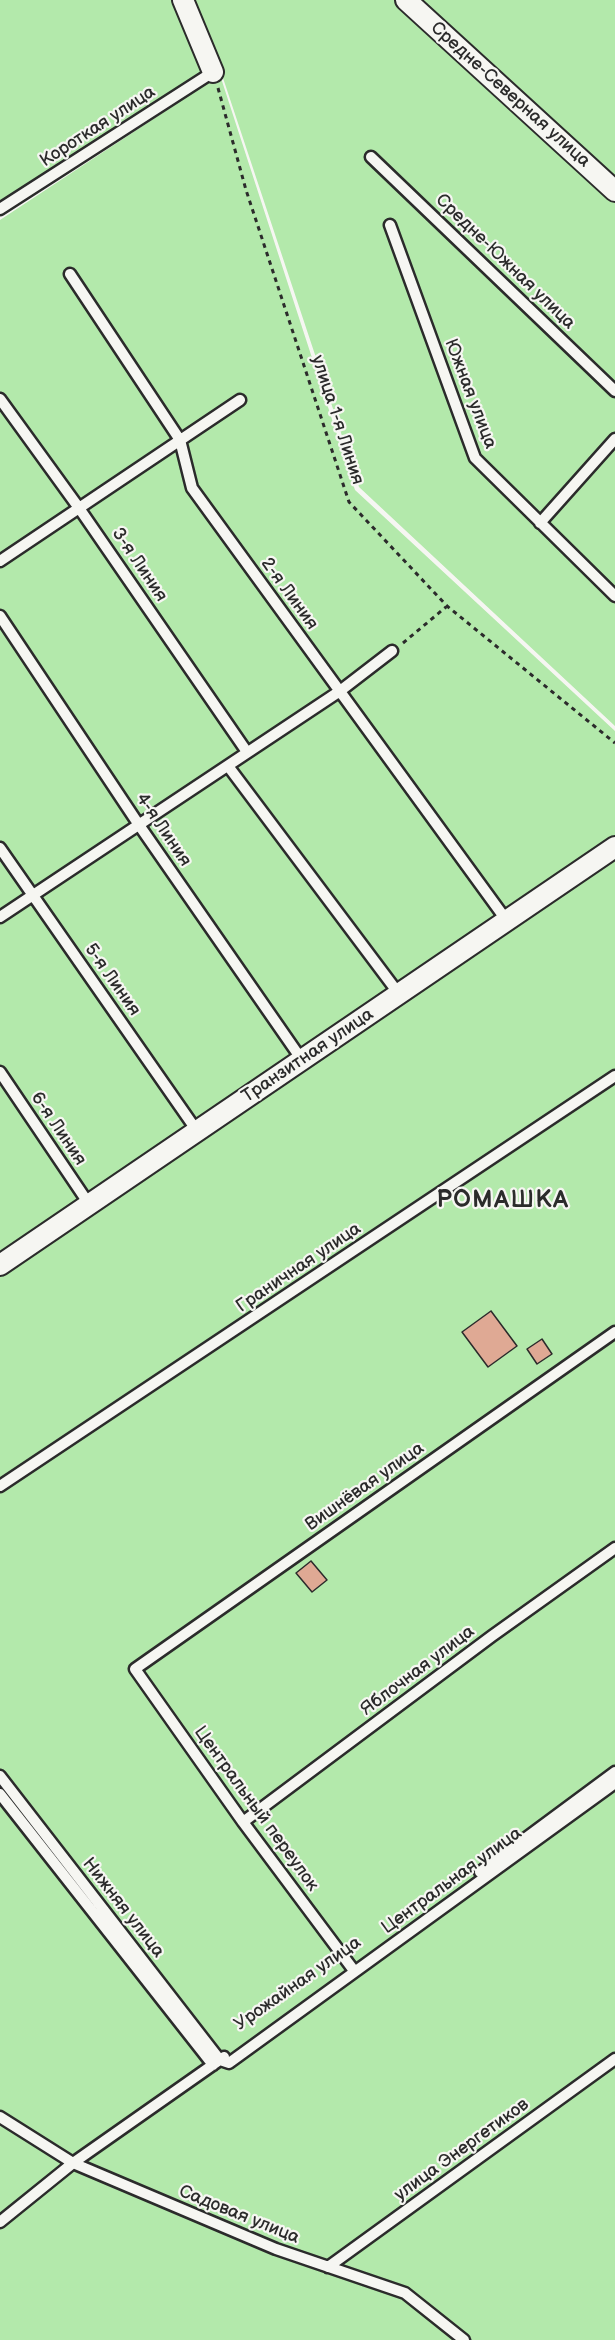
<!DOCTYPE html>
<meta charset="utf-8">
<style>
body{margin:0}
canvas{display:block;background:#f6f6f2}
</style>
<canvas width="615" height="2340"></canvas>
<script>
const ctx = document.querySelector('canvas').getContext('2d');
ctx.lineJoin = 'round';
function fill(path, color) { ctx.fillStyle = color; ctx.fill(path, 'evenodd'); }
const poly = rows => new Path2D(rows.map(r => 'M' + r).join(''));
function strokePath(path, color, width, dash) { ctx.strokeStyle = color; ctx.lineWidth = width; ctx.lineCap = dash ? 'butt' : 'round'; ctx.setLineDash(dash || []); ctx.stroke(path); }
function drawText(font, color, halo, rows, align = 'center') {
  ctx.font = font + ' "Balsamiq Sans",sans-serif'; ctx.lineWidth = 4.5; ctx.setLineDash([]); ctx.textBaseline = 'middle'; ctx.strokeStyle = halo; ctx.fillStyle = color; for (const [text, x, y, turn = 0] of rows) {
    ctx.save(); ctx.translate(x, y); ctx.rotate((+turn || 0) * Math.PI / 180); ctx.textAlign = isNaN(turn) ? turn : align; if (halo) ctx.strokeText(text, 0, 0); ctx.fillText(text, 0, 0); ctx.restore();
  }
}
fill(poly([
 [0,0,615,0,615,726,359,487,221,72,0,216],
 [220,75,355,490,615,731,615,2340,0,2340,0,220]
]), '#b3e9ab');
const building = poly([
 [491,1311,517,1346,488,1367,462,1332,491,1311],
 [542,1339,552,1354,537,1364,527,1349,542,1339],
 [311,1561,327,1580,312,1592,296,1573,311,1561]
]);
fill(building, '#dfa994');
strokePath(building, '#2b2b2b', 1.5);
const lane = poly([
 [371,157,615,391],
 [0,209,213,72],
 [390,225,475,458,615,596],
 [70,274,180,440,192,488,507,921],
 [0,399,79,508,247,752],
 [540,523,615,439],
 [0,561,240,400],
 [0,616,139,825,302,1060],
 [228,766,399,994],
 [0,848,197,1131],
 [0,917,340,691,392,651],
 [0,1072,89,1204],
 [0,1486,615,1076],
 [0,1776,220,2060,229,2063,615,1783],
 [0,1794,213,2065],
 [243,1822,492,1636,615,1548],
 [480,1872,615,1772],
 [352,1968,243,1822,135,1669,615,1332],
 [0,2117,73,2163,276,2249,405,2293,464,2340],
 [0,2222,73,2163,224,2057],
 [328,2267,615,2059]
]);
const street = poly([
 [183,0,213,72],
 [406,0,615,191],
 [0,1265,615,847]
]);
strokePath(lane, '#2b2b2b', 15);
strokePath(street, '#2b2b2b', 24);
strokePath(poly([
 [218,88,246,190,349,502,447,606,615,743],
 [403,643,446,607]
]), '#2b2b2b', 3, [4.5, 4.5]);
strokePath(lane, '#f6f6f2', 10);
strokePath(street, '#f6f6f2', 20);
drawText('18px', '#2b2b2b', '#f6f6f2', [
 ["Средне-Северная улица",510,95,42],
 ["Короткая улица",98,127,-33],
 ["Средне-Южная улица",505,262,44],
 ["Южная улица",470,394,69],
 ["улица 1-я Линия",337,420,72],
 ["3-я Линия",139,565,56],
 ["2-я Линия",289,594,54],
 ["4-я Линия",163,830,56],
 ["5-я Линия",112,980,55],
 ["Транзитная улица",308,1056,-34],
 ["6-я Линия",58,1129,56],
 ["Граничная улица",299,1268,-34],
 ["Вишнёвая улица",365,1487,-35],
 ["Яблочная улица",418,1671,-37],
 ["Центральный переулок",256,1809,54],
 ["Центральная улица",452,1881,-36],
 ["Нижняя улица",123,1908,52],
 ["Урожайная улица",298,1984,-35],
 ["улица Энергетиков",462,2150,-36],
 ["Садовая улица",239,2215,22]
]);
ctx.letterSpacing = '1.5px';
drawText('bold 24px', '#2b2b2b', '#f6f6f2', [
 ["РОМАШКА",503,1201]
]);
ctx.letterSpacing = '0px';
</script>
